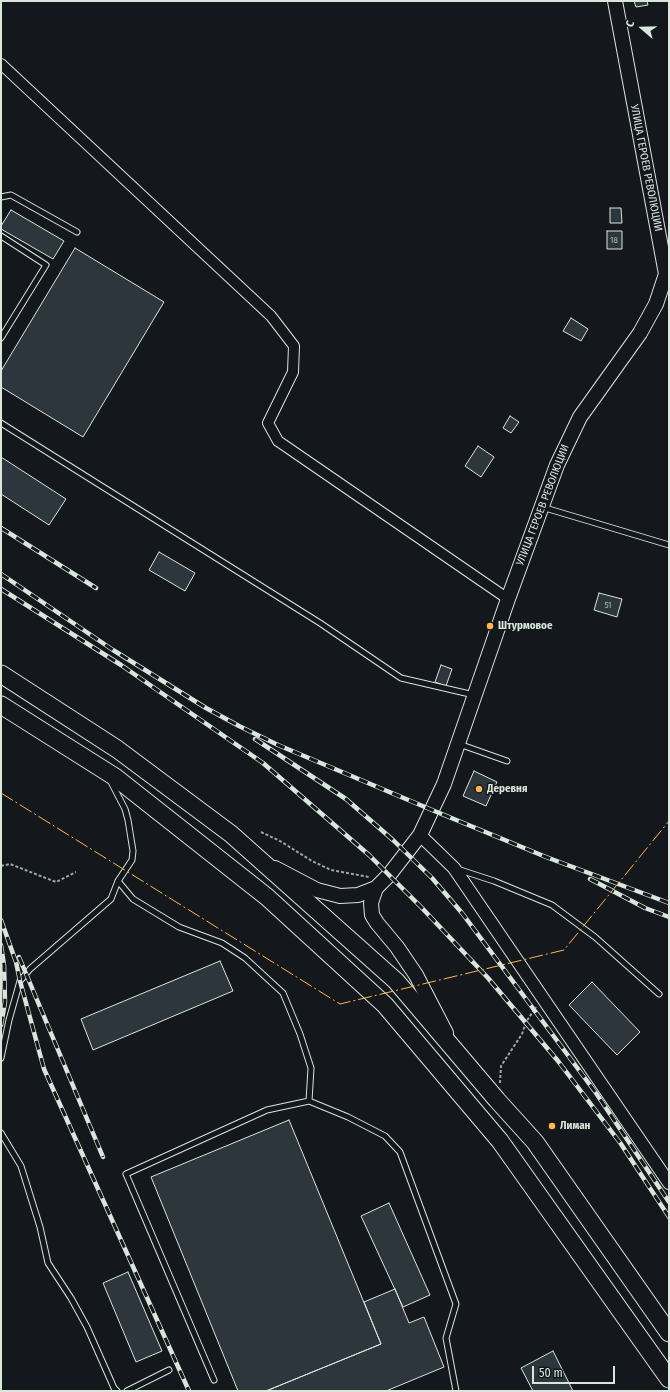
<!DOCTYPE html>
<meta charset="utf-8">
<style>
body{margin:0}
#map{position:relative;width:670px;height:1392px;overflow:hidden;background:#14181c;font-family:"Fira Sans Condensed",sans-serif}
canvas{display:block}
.frame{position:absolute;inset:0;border:2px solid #d8e6dc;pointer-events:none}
.north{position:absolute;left:622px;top:8px;width:40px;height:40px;-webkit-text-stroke:3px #14181c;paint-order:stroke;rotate:290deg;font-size:11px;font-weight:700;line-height:16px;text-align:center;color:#d8e6dc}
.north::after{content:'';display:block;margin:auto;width:14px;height:18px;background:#d8e6dc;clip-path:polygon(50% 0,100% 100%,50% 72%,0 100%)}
.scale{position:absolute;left:532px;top:1366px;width:83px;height:18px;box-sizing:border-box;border:2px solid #d8e6dc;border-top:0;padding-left:5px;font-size:12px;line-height:14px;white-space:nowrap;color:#d8e6dc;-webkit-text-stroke:3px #14181c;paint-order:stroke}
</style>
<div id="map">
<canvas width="670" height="1392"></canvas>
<div class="frame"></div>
<div class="north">С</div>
<div class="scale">50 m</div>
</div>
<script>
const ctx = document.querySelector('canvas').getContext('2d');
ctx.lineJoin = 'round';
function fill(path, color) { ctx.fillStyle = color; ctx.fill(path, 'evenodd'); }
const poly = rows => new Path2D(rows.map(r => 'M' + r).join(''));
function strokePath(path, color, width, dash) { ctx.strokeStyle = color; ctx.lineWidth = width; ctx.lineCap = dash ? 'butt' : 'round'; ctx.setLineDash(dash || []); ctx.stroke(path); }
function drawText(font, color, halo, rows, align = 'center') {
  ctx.font = font + ' "Fira Sans Condensed",sans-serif'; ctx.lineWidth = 3; ctx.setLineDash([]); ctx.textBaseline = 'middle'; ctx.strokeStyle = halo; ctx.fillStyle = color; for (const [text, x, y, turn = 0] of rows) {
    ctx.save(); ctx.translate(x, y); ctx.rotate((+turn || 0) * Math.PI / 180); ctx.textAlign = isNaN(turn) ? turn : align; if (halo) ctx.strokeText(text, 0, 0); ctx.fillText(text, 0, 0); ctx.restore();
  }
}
const building = poly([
 [634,1,647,1,648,5,636,7,634,1],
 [610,208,621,208,622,223,610,223,610,208],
 [11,210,64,241,53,259,1,229,1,226,11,210],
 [607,231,622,231,622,249,607,249,607,231],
 [75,248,164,302,83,437,1,387,1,371,75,248],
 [571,318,588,329,581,341,563,331,571,318],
 [510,416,519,422,511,433,503,428,510,416],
 [478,446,494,457,481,477,465,466,478,446],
 [1,457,66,499,49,525,1,494,1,457],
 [159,552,195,573,185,591,149,570,159,552],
 [599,593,622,599,617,617,594,610,599,593],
 [441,665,452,669,446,686,435,682,441,665],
 [474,771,497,782,486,806,463,796,474,771],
 [220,961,233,991,93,1050,81,1019,220,961],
 [592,982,640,1032,617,1055,569,1005,592,982],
 [289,1120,381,1344,266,1391,238,1391,151,1177,289,1120],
 [389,1203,430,1295,403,1307,361,1216,389,1203],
 [128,1272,162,1351,136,1362,103,1283,128,1272],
 [395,1289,409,1323,424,1317,444,1367,386,1391,266,1391,381,1344,364,1302,395,1289],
 [553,1351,573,1391,533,1391,521,1368,553,1351]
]);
fill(building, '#2c363c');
strokePath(building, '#d8e6dc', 1);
const service = poly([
 [1,197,11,195,77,232],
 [1,236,46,265,1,338],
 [1,423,320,623,401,678,474,695],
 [542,507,669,545],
 [459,744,507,761],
 [457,869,494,881,552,905,595,937,659,994],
 [118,881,133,899,179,927,222,943,245,958,283,993,300,1034,311,1068,309,1101,267,1110,126,1174,214,1380],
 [1,1058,9,1020,20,981,30,969,111,899,118,881,132,860,133,851,128,820,125,809,110,780],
 [309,1101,348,1117,385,1136,400,1152,456,1304,446,1338,456,1391],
 [1,1133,21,1166,40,1227,48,1263,71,1298,87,1327,114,1388,117,1391],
 [127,1391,169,1370]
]);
const minor = poly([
 [1,64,271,316,294,346,293,372,268,423,278,441,508,599]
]);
const tertiary = poly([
 [420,835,454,868,669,1183]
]);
const secondary = poly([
 [275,868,317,890,340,896,358,895,376,888,389,875,420,835,444,784,508,599,557,465,580,417,640,333,656,304,666,274,615,1],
 [376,888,371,903,372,915,377,923,397,947,416,975,446,1033]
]);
const trunk = poly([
 [1,674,117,749,231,834,396,981,497,1100,535,1142,669,1333],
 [1,705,115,777,267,897,385,1005,500,1141,669,1379]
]);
strokePath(service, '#d8e6dc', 7);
strokePath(minor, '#d8e6dc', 12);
strokePath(tertiary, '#d8e6dc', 14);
strokePath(secondary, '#d8e6dc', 16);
strokePath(trunk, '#d8e6dc', 19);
strokePath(poly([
 [261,832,280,841,312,861,331,870,369,877],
 [1,866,10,864,56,882,76,872],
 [500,1083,501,1066,522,1034,526,1022,536,1007]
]), '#9da8a2', 2, [3, 2]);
strokePath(service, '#14181c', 5);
strokePath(minor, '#14181c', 10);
strokePath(tertiary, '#14181c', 12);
strokePath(secondary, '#14181c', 14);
strokePath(trunk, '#14181c', 17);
const rail = poly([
 [1,528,96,588],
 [1,574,113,650,206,708,239,726,278,745,432,810,546,857,669,903],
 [1,589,121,665,263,763,369,855,422,908,488,978,558,1061,621,1144,669,1217],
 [255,739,346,799,393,840,432,878,462,913,596,1093,669,1202],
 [590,879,645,908,669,917],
 [1,920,16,962,20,981,44,1069,189,1391],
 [1,945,4,965,5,1002,1,1025],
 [19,957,103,1157]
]);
strokePath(rail, '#d8e6dc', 4.5);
strokePath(rail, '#14181c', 3, [9]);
strokePath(poly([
 [1,793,340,1004,564,950,669,821]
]), '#ffb74d', 1, [14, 3, 2, 3]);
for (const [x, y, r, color] of [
 [490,626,4,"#ffb74d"],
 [479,789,4,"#ffb74d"],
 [552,1126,4,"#ffb74d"]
]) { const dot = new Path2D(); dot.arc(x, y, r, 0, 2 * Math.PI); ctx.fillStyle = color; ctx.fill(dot); strokePath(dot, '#14181c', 1.5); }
drawText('9px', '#adbab4', null, [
 ["18",614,240],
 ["51",608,605]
]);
drawText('11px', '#d8e6dc', '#14181c', [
 ["УЛИЦА ГЕРОЕВ РЕВОЛЮЦИИ",646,168,79],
 ["УЛИЦА ГЕРОЕВ РЕВОЛЮЦИИ",543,505,-69]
]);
drawText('bold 11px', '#d8e6dc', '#14181c', [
 ["Штурмовое",498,626],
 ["Деревня",487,789],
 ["Лиман",560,1126]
], 'left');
</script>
